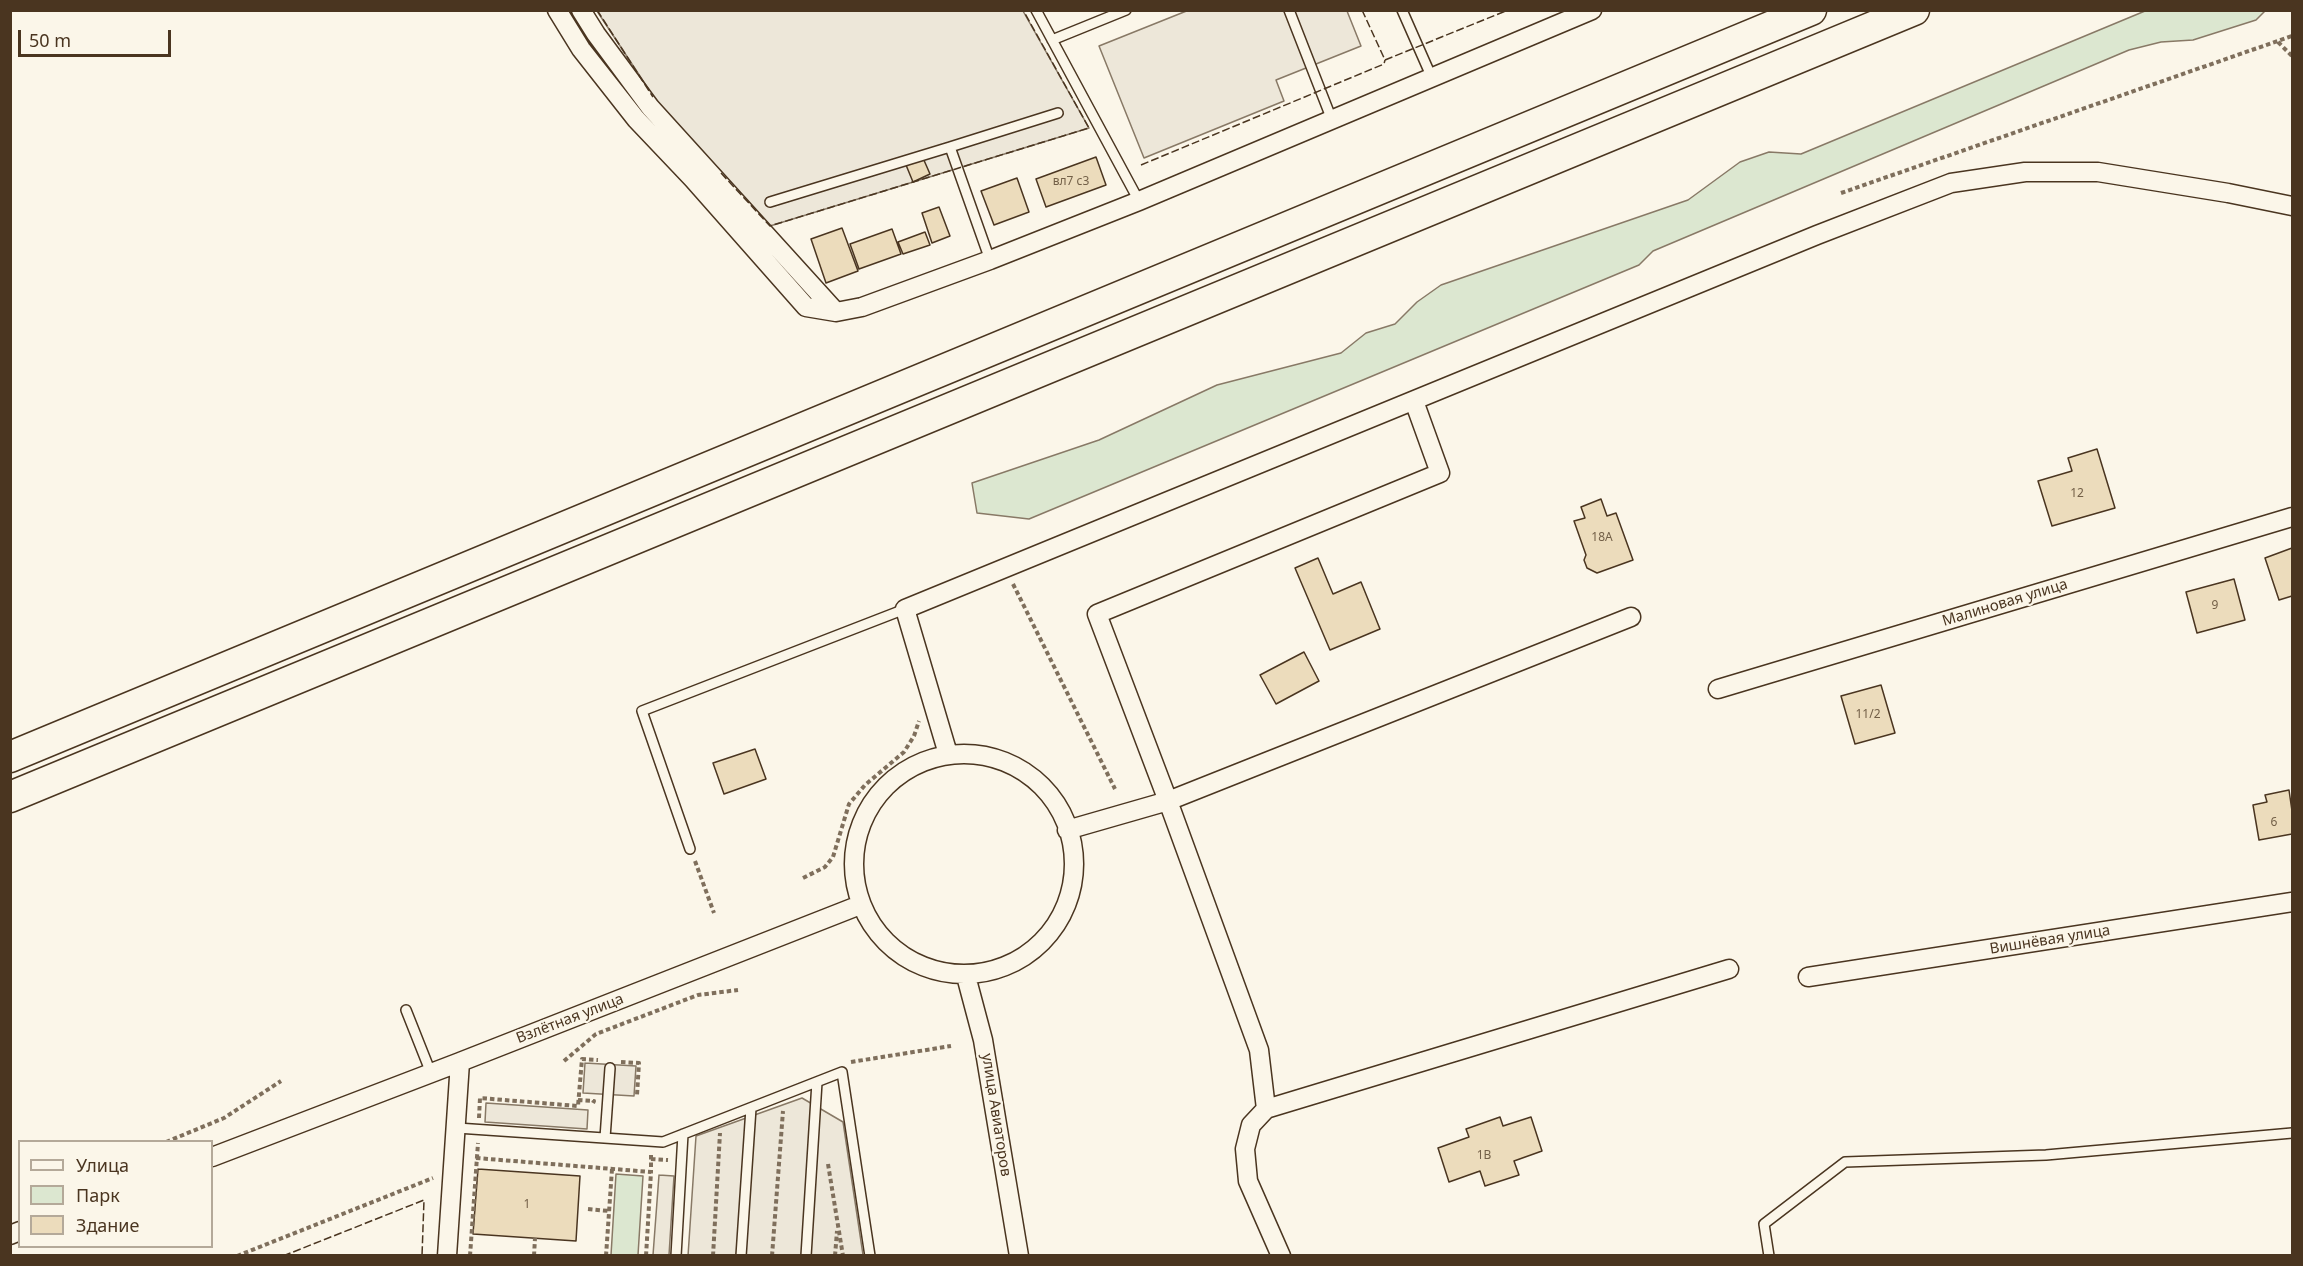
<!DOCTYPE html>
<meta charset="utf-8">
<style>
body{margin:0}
#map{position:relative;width:2303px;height:1266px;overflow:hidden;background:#fbf6e9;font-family:"Noto Sans",sans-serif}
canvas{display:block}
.frame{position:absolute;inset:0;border:12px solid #4a3520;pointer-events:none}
.legend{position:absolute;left:18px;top:1140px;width:195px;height:108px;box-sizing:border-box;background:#fbf6e9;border:2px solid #b4a999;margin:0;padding:8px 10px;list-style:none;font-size:18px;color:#4a3520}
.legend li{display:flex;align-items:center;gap:12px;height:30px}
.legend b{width:30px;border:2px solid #b4a999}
.scale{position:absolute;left:18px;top:30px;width:153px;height:27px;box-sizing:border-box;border:3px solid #4a3520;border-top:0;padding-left:8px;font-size:18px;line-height:21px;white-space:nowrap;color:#4a3520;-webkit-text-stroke:4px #fbf6e9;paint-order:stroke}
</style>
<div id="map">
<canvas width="2303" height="1266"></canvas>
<div class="frame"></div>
<ul class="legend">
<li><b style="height:8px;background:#fbf6e9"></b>Улица</li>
<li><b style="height:16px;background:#dce7d0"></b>Парк</li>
<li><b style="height:16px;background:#ecdcbc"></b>Здание</li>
</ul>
<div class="scale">50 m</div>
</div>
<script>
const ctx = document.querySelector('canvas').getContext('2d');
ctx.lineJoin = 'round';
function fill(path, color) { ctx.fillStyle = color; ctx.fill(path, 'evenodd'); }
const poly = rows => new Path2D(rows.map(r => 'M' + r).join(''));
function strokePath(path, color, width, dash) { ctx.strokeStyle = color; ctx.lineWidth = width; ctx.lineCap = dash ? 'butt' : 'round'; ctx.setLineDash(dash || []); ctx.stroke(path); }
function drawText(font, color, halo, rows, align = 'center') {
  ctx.font = font + ' "Noto Sans",sans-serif'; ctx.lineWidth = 4.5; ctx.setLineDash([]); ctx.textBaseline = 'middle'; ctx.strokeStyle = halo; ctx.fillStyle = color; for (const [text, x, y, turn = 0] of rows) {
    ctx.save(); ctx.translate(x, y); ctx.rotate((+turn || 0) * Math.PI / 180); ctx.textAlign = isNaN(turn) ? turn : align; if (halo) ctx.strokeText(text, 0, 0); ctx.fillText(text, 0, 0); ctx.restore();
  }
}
const green = poly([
 [2145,11,2265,11,2256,20,2193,40,2161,42,2129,50,1653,251,1639,265,1029,519,977,513,972,483,1099,440,1217,385,1341,353,1366,333,1395,324,1417,302,1441,285,1688,200,1740,162,1769,152,1801,154,2145,11],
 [616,1174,643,1176,638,1255,611,1255,616,1174]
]);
fill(green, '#dce7d0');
strokePath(green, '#887966', 1.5);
const parking = poly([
 [1189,10,1347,11,1361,46,1276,80,1284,101,1144,158,1099,46,1189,10],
 [597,11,1023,11,1089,128,770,226,657,102,597,11],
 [585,1063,636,1066,634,1096,583,1093,585,1063],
 [802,1098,843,1122,863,1255,688,1256,696,1136,802,1098],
 [486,1103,588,1110,587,1129,485,1122,486,1103],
 [659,1175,674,1176,669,1255,653,1255,659,1175]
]);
fill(parking, '#ede7d9');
strokePath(parking, '#887966', 1.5);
const building = poly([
 [1096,157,1106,185,1046,207,1036,179,1096,157],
 [923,158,930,174,913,182,906,165,923,158],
 [1017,178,1029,212,994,225,981,191,1017,178],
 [939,207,950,236,932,243,922,213,939,207],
 [842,228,858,271,826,283,811,239,842,228],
 [892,229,901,254,859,269,850,244,892,229],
 [925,232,930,245,903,254,898,242,925,232],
 [2097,449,2115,508,2052,526,2038,481,2072,471,2068,458,2097,449],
 [1601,499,1607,516,1616,513,1633,560,1597,573,1587,568,1584,560,1586,555,1574,521,1585,518,1581,507,1601,499],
 [2292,548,2292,596,2279,600,2265,558,2292,548],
 [1318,558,1333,594,1361,582,1380,629,1330,650,1295,568,1318,558],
 [2234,579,2245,620,2197,633,2186,592,2234,579],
 [1304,652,1319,681,1276,704,1260,675,1304,652],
 [1881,685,1895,733,1855,744,1841,696,1881,685],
 [755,749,766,779,724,794,713,763,755,749],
 [2289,790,2292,811,2292,834,2259,840,2253,805,2267,802,2265,795,2289,790],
 [1500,1117,1503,1126,1531,1117,1542,1151,1514,1161,1519,1175,1485,1186,1480,1171,1449,1182,1438,1148,1469,1137,1466,1129,1500,1117],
 [478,1169,580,1176,576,1241,473,1234,478,1169]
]);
fill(building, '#ecdcbc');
strokePath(building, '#4a3520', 1.5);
const service = poly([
 [1036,10,1139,201],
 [1289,10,1332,120],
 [1402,10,1432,78],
 [1052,40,1126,10],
 [950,147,1058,113],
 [770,202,950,147,990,260],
 [690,849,642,711,905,609],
 [406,1010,431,1073],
 [457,1128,663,1142,842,1072,870,1256],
 [605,1138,610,1068],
 [676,1256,683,1134],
 [741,1256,751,1108],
 [806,1256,817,1082],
 [1769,1256,1764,1224,1845,1162,2046,1155,2292,1133]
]);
const minor = poly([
 [557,10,581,49,636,119,693,179,806,307,836,312,862,307,990,260,1139,201,1592,10],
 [581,10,596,34,650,107,836,312],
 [1414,401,1440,473,1097,614,1168,801,1259,1050,1266,1109,1729,969],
 [1718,689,2292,517],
 [948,754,905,609,1817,235,1951,183,2025,172,2098,172,2228,193,2292,206],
 '854 864a110 110 0 1 1 220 0a110 110 0 1 1-220 0Z',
 [1067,830,1168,801,1631,617],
 [966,976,983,1040,1019,1256],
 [1808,977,2292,902],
 [1266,1109,1251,1125,1245,1149,1248,1181,1281,1256],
 [212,1157,460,1062],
 [10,1235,20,1231],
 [447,1256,460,1062,860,905]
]);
const trunk = poly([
 [10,757,1811,10],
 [10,797,1914,10]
]);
strokePath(service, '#4a3520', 12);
strokePath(minor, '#4a3520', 21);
strokePath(trunk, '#4a3520', 33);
strokePath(poly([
 [2278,42,2292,56],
 [1841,193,2292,36],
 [1013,584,1115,789],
 [695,861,714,913],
 [803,878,825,867,833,857,849,804,865,785,904,752,914,736,919,721],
 [564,1061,596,1034,698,995,738,990],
 [621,1062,639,1063,637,1095],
 [851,1062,951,1046],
 [578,1100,594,1101,593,1103],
 [479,1118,480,1098,578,1106,582,1059,598,1060],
 [166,1142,224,1118,281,1081],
 [651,1155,651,1172],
 [476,1158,651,1172,646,1256],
 [651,1159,668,1160],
 [828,1164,843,1256],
 [588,1209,609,1211],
 [237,1256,433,1178],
 [470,1256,478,1143],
 [534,1256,535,1238],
 [606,1256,612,1169],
 [713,1256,720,1133],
 [772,1256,783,1111],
 [835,1256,837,1231]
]), '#7f6f5c', 4, [4.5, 3]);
strokePath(service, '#fbf6e9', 9);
strokePath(minor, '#fbf6e9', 18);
strokePath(trunk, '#fbf6e9', 30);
strokePath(poly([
 [597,10,653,97],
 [1362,10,1385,60,1508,10],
 [1141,165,1384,64,1385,60],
 [721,173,770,226,1089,128,1023,10],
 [283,1256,424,1200,422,1256]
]), '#4a3520', 1.5, [8, 3]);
drawText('12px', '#725f47', null, [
 ["вл7 с3",1071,182],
 ["12",2077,494],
 ["18А",1602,538],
 ["9",2215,606],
 ["11/2",1868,715],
 ["6",2274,823],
 ["1В",1484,1156],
 ["1",527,1205]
]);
drawText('15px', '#4a3520', '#fbf6e9', [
 ["Малиновая улица",2005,603,-17],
 ["Вишнёвая улица",2050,940,-9],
 ["Взлётная улица",570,1019,-21],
 ["улица Авиаторов",996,1115,81]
]);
</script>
